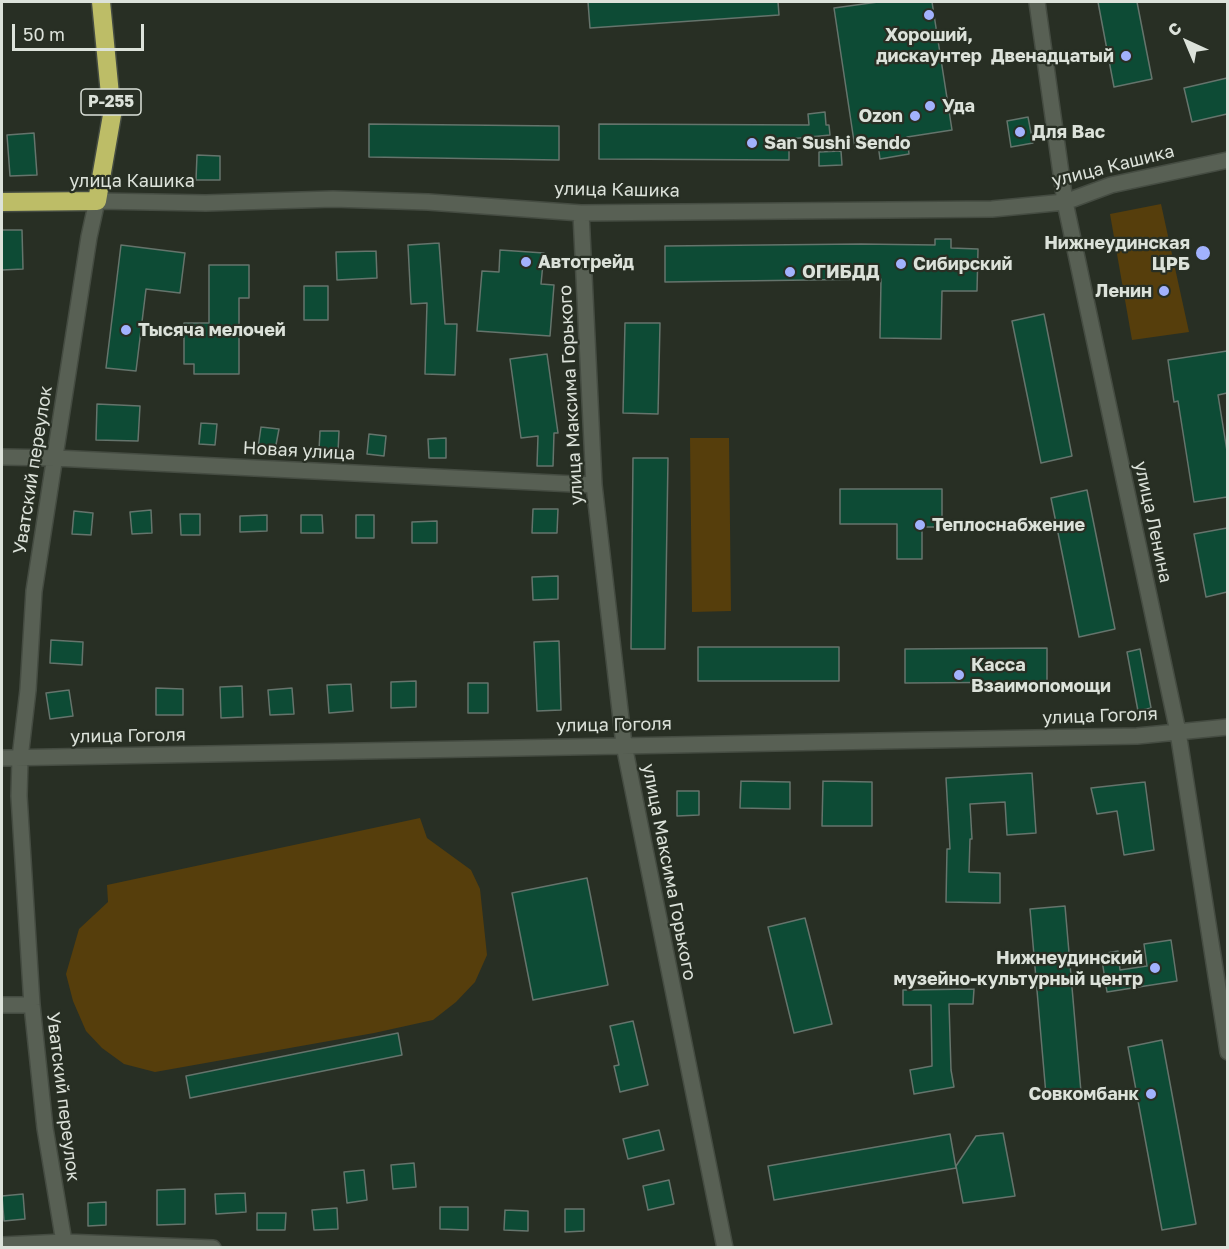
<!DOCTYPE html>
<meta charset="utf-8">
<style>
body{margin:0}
#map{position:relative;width:1229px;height:1249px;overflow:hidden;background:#282f24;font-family:"Golos Text",sans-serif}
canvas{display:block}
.frame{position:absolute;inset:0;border:3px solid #dce2da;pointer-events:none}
.north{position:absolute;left:1157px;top:12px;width:60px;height:60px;-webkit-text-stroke:4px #282f24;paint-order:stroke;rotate:316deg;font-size:16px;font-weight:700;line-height:24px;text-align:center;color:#dce2da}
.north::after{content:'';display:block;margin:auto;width:21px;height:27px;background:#dce2da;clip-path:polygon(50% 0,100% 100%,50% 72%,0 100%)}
.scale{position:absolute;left:12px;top:24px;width:132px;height:27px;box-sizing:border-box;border:3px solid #dce2da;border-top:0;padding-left:8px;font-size:18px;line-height:21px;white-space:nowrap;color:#dce2da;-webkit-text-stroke:4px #282f24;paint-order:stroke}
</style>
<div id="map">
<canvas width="1229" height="1249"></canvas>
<div class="frame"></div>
<div class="north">С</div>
<div class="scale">50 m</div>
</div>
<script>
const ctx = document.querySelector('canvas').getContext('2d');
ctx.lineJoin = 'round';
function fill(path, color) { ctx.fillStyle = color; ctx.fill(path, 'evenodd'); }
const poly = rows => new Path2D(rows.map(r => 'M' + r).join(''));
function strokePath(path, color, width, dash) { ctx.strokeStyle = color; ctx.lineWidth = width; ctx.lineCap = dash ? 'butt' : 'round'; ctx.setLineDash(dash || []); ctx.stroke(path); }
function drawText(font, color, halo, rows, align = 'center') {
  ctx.font = font + ' "Golos Text",sans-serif'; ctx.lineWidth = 4.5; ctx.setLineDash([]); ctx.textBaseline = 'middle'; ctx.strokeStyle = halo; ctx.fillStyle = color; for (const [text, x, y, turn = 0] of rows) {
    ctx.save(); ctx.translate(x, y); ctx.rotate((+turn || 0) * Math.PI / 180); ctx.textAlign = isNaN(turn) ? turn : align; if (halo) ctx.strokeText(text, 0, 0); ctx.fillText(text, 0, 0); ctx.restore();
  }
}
fill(poly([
 [1161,204,1189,332,1132,340,1110,214],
 [690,438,729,438,731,611,692,612],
 [420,818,427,838,471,870,480,889,487,955,475,982,456,1002,433,1020,374,1033,155,1072,124,1064,102,1048,86,1031,73,1001,66,974,79,929,108,902,107,885]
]), '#563e0c');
const building = poly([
 [588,2,778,2,779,15,590,28,588,2],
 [878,2,932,2,952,130,907,137,909,154,880,159,878,144,855,148,834,8,878,2],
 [1098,2,1137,2,1152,79,1114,87,1098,2],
 [1227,78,1227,114,1192,122,1184,88,1227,78],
 [825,112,826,125,829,125,830,135,789,139,789,160,599,159,599,124,809,125,808,114,825,112],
 [1028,117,1033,143,1011,147,1007,121,1028,117],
 [369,124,559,126,559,160,369,157,369,124],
 [34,133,37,175,10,176,7,135,34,133],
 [841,151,842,165,819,166,819,152,841,151],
 [197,155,220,156,220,180,196,180,197,155],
 [2,230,22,230,23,269,2,270,2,230],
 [935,239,951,239,951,248,978,249,977,291,942,291,941,339,880,338,881,279,665,282,665,246,861,244,935,245,935,239],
 [439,243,445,324,457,324,455,375,425,374,427,303,411,304,408,245,439,243],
 [121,245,185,253,180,293,146,289,136,371,106,368,121,245],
 [500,250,544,253,541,284,554,285,550,336,477,331,482,271,499,272,500,250],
 [376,251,377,278,337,280,336,252,376,251],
 [209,265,249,265,249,298,239,298,239,374,194,374,194,364,184,364,184,323,209,323,209,265],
 [304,286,328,286,328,320,304,320,304,286],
 [1044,314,1072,456,1041,463,1012,321,1044,314],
 [625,323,660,323,658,414,623,413,625,323],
 [1227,351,1227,393,1218,395,1227,451,1227,497,1194,502,1178,401,1174,402,1168,360,1227,351],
 [547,354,558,433,554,433,553,466,537,466,538,436,521,438,510,359,547,354],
 [97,404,140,406,138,441,96,440,97,404],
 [201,423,217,424,215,445,199,444,201,423],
 [261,427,279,429,275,450,258,448,261,427],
 [320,431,339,431,338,452,319,451,320,431],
 [369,434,386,436,384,456,367,454,369,434],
 [446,438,446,458,429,458,428,439,446,438],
 [633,458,668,458,665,649,631,649,633,458],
 [840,489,942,489,942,527,922,527,922,559,897,559,897,524,840,524,840,489],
 [1087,490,1115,629,1079,637,1051,498,1087,490],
 [533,509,558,509,557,533,532,533,533,509],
 [151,510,152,533,132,534,130,512,151,510],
 [74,511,93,513,91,535,72,534,74,511],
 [180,514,200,514,200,535,181,535,180,514],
 [267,515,267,531,240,532,240,516,267,515],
 [301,515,322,515,323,533,301,533,301,515],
 [356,515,374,515,374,538,356,538,356,515],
 [437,521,437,543,412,543,412,522,437,521],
 [1227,528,1227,592,1206,597,1194,534,1227,528],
 [558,576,558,599,533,600,532,577,558,576],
 [51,640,83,642,82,665,50,663,51,640],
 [559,641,561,710,537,711,534,642,559,641],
 [698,647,839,647,839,681,698,681,698,647],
 [1047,648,1047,682,905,683,905,649,1047,648],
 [1140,649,1151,708,1138,711,1127,652,1140,649],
 [416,681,416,707,391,708,391,682,416,681],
 [468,683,488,683,488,713,468,713,468,683],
 [351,684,353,711,329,713,327,685,351,684],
 [242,686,243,717,221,718,220,687,242,686],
 [156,688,183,689,183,715,156,715,156,688],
 [292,688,294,714,270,715,268,690,292,688],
 [69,690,73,716,50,719,46,693,69,690],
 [1032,773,1036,833,1007,835,1005,802,970,804,972,839,970,839,969,872,1000,873,1000,903,946,902,947,849,950,849,946,778,1032,773],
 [741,781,790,782,790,809,740,808,741,781],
 [823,781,872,782,872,826,822,826,823,781],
 [1145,782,1154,850,1124,855,1117,811,1097,814,1091,788,1145,782],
 [677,791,699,791,699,815,677,816,677,791],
 [587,878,608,985,533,1000,512,893,587,878],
 [1065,906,1081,1092,1046,1095,1030,909,1065,906],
 [805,918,832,1024,794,1033,768,927,805,918],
 [1171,940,1177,981,1107,992,1101,954,1118,951,1120,970,1147,966,1144,944,1171,940],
 [974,989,973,1004,949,1004,951,1070,954,1087,914,1094,910,1070,932,1066,931,1005,903,1005,903,990,974,989],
 [633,1021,648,1085,620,1092,614,1066,619,1065,610,1026,633,1021],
 [398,1033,402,1055,190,1098,186,1076,398,1033],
 [1162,1040,1196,1224,1162,1230,1128,1047,1162,1040],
 [659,1130,664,1150,628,1159,623,1139,659,1130],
 [1003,1133,1015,1196,963,1203,956,1166,976,1136,1003,1133],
 [950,1134,956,1168,774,1200,768,1166,950,1134],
 [414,1163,416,1187,393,1189,391,1165,414,1163],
 [364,1170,367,1200,347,1203,344,1172,364,1170],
 [669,1180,674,1204,648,1210,643,1186,669,1180],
 [185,1189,185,1224,157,1225,157,1190,185,1189],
 [245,1193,246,1212,216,1214,215,1194,245,1193],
 [23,1194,25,1219,4,1221,2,1196,23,1194],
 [106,1202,106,1225,88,1226,88,1203,106,1202],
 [440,1207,468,1207,468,1230,440,1229,440,1207],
 [337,1208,338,1229,314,1230,312,1210,337,1208],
 [565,1209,584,1209,584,1231,565,1232,565,1209],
 [505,1210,528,1211,528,1231,504,1230,505,1210],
 [257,1213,286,1213,285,1230,257,1230,257,1213]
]);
fill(building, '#0d4b35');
strokePath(building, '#65746c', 1.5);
const minor = poly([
 [1037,2,1065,202,1178,732,1228,1052],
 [581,213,594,485,624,745,725,1248],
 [2,457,55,458,594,485],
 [2,758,1137,736,1228,727],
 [2,1005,32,1005],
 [2,1245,64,1242,213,1248],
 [65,1248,45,1128,32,1005,19,796,20,758,28,690,34,591,89,237,97,201,206,203,333,199,428,202,581,213,992,209,1065,202,1111,185,1228,160]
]);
const highway = poly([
 [2,202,97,201,112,115,101,2]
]);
strokePath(minor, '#454c42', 18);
strokePath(highway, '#454c42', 21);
strokePath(minor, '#586054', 15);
strokePath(highway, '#bdbd67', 18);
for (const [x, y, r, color] of [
 [929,15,6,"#a2b2fd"],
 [1126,56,6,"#a2b2fd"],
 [930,106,6,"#a2b2fd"],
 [915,116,6,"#a2b2fd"],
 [1020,132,6,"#a2b2fd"],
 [752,143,6,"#a2b2fd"],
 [1203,253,8,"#a2b2fd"],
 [526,262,6,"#a2b2fd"],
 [901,264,6,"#a2b2fd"],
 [790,272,6,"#a2b2fd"],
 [1164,291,6,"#a2b2fd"],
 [126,330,6,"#a2b2fd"],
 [920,525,6,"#a2b2fd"],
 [959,675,6,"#a2b2fd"],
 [1155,968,6,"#a2b2fd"],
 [1151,1094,6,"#a2b2fd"]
]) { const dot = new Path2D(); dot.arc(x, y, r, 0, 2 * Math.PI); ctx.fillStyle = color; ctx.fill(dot); strokePath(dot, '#282f24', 2); }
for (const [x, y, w] of [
 [111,102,60]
]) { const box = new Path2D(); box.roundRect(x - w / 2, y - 13, w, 26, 4.5); ctx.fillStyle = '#282f24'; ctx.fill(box); strokePath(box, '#dce2da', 1.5); }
drawText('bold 16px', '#dce2da', null, [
 ["Р-255",111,102]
]);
drawText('bold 18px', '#dce2da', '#282f24', [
 ["Хороший,",929,35,"center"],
 ["дискаунтер",929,56,"center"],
 ["Двенадцатый",1114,56,"right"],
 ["Уда",942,106],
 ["Ozon",903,116,"right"],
 ["Для Вас",1032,132],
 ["San Sushi Sendo",764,143],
 ["Нижнеудинская",1190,243,"right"],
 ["ЦРБ",1190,264,"right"],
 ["Автотрейд",538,262],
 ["Сибирский",913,264],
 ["ОГИБДД",802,272],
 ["Ленин",1152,291,"right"],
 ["Тысяча мелочей",138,330],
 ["Теплоснабжение",932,525],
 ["Касса",971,665],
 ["Взаимопомощи",971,686],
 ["Нижнеудинский",1143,958,"right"],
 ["музейно-культурный центр",1143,979,"right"],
 ["Совкомбанк",1139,1094,"right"]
], 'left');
drawText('18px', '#dce2da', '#282f24', [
 ["улица Кашика",1113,166,-14],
 ["улица Кашика",132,181],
 ["улица Кашика",617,190,1],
 ["улица Максима Горького",571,395,-93],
 ["Новая улица",299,451,3],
 ["Уватский переулок",33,470,-81],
 ["улица Ленина",1153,522,78],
 ["улица Гоголя",1100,716,-2],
 ["улица Гоголя",614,725,-1],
 ["улица Гоголя",128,736,-1],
 ["улица Максима Горького",669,872,79],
 ["Уватский переулок",63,1097,83]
]);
</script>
